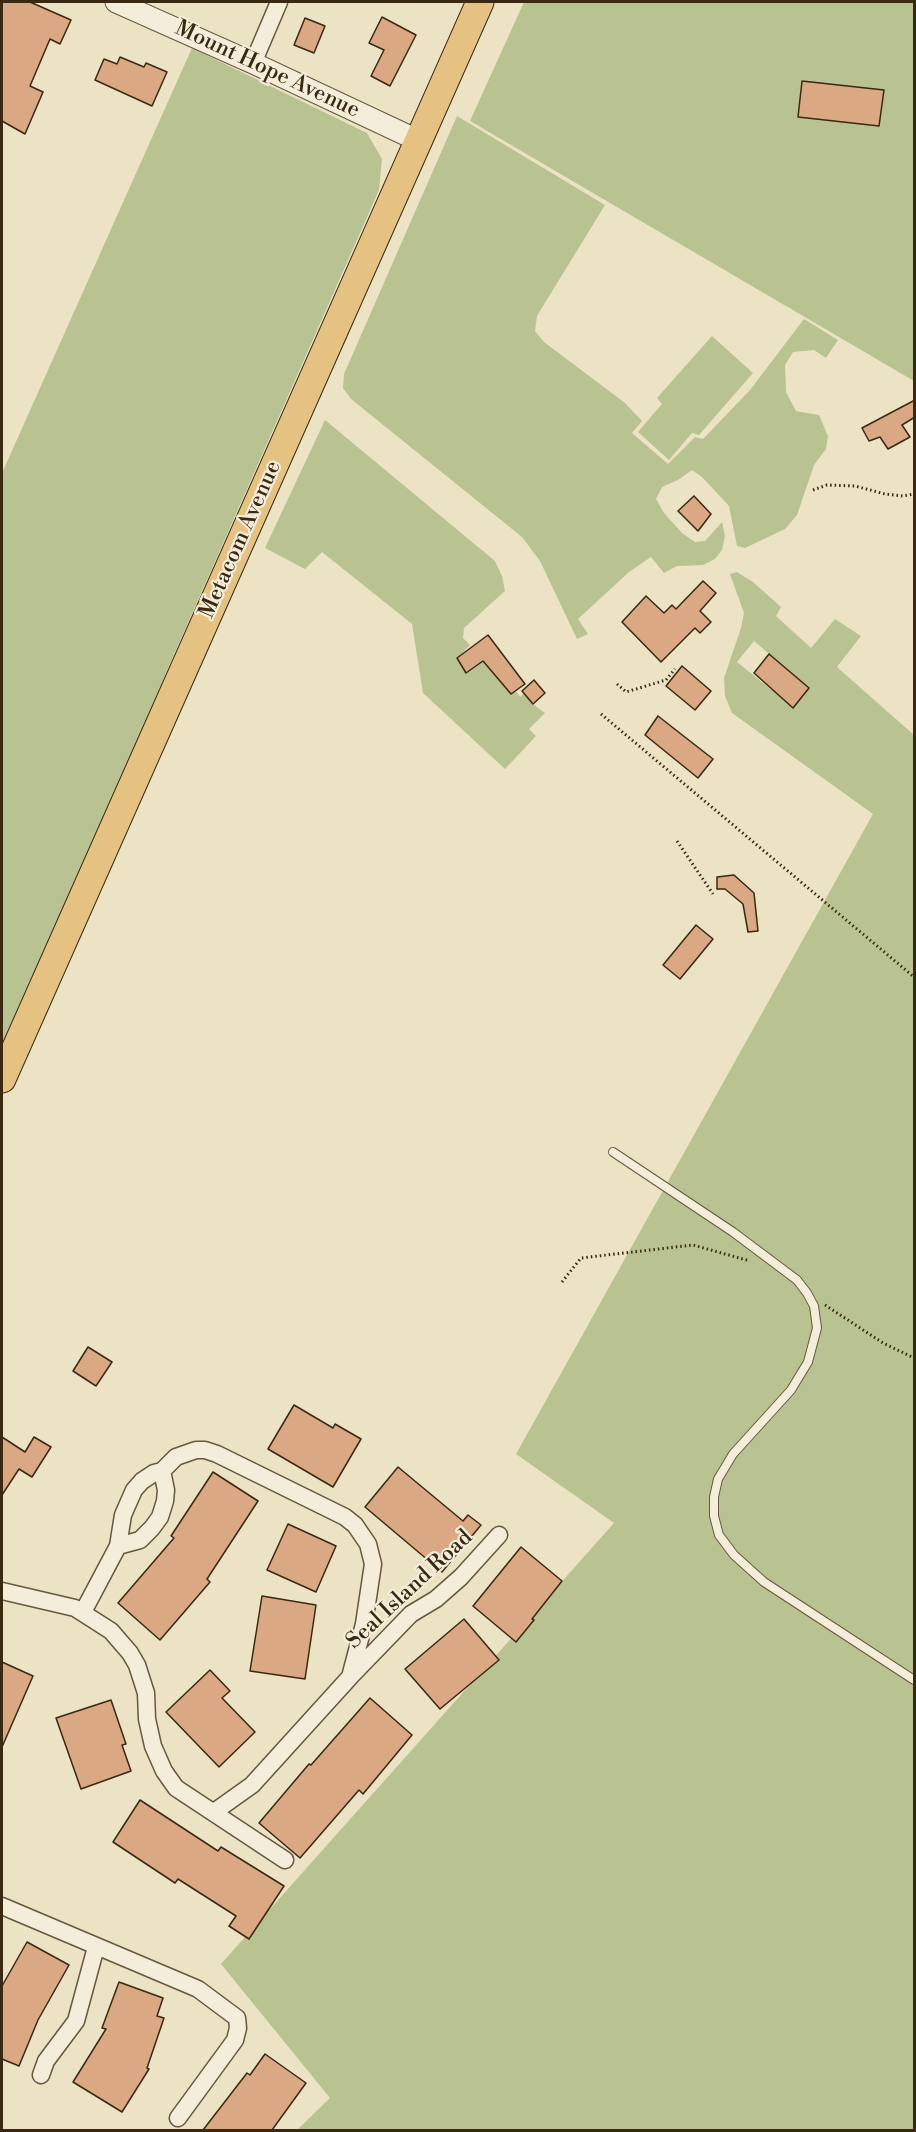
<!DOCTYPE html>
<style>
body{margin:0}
#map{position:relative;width:916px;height:2132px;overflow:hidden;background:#ece3c4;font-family:"Libre Bodoni",serif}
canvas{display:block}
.frame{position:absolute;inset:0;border:3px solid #392812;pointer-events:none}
</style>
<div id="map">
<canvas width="916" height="2132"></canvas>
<div class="frame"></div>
</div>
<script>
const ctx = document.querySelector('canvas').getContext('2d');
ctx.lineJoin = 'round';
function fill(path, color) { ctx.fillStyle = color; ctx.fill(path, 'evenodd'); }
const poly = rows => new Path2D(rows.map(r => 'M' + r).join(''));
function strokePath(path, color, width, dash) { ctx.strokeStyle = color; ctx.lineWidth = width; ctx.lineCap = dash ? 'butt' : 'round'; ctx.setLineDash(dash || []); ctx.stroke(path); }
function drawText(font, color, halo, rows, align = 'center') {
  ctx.font = font + ' "Libre Bodoni",serif'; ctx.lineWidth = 4.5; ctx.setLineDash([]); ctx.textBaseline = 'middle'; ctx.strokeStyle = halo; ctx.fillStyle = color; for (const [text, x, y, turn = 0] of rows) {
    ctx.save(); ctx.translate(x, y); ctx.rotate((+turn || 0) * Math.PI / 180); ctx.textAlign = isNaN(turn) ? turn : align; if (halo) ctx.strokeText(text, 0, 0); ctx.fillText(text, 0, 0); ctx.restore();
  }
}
fill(poly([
 [524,2,914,2,914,381,470,121],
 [192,48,367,133,382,159,379,190,168,668,74,898,2,1056,2,473],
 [457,116,605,205,537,316,535,331,544,342,625,403,642,421,632,433,668,464,695,437,703,439,750,390,804,319,838,340,826,358,814,350,793,352,785,365,786,392,796,411,819,415,828,436,826,449,814,465,797,515,785,529,745,548,737,546,729,506,702,477,692,470,678,480,662,487,656,499,664,513,682,533,695,542,705,541,722,522,725,536,722,550,715,559,703,565,677,566,664,573,651,557,629,572,578,619,588,634,577,639,540,561,522,537,351,399,343,388,344,374],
 [712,336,753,373,699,435,692,433,669,460,638,432,662,404,657,398],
 [325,420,495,561,502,576,505,591,464,628,463,638,470,645,457,658,466,673,483,661,511,694,516,691,520,697,524,693,533,704,545,713,529,729,536,736,505,769,423,693,412,624,322,552,305,569,265,548],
 [737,572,753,582,781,607,776,616,811,648,835,619,861,636,837,667,914,735,914,2130,297,2130,330,2098,221,1964,614,1523,516,1454,873,814,732,713,725,696,724,678,741,628,744,613,730,574],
 [754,641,809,688,793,707,737,662]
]), '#b9c392');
const building = poly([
 [2,2,30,2,71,20,60,44,50,39,30,86,43,92,25,134,2,121,2,2],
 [382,17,416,35,390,86,371,76,384,50,369,43,382,17],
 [305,18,325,26,314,53,294,45,305,18],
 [120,57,144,67,146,63,167,72,152,106,95,80,104,59,117,64,120,57],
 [802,81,884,90,879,126,798,117,802,81],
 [915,400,915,417,902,425,910,437,888,449,880,437,869,441,862,428,915,400],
 [694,496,711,514,698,531,678,511,694,496],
 [703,581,716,593,700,611,711,622,700,633,695,628,661,662,622,622,646,596,664,613,672,605,676,609,703,581],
 [488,635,525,684,511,694,483,661,466,673,457,658,488,635],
 [769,654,809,688,793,708,754,673,769,654],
 [682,666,711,691,695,710,666,686,682,666],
 [534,680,545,693,533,704,522,691,534,680],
 [658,716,713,759,698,778,645,735,658,716],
 [734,875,754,893,758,931,748,932,743,904,725,889,717,889,717,877,734,875],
 [696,925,713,939,680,979,663,965,696,925],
 [88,1347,112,1362,96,1386,73,1371,88,1347],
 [294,1405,333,1428,335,1424,361,1439,333,1487,268,1449,294,1405],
 [2,1437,25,1452,34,1437,51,1447,32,1477,19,1469,2,1495,2,1437],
 [398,1467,463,1521,468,1515,481,1525,442,1572,365,1507,398,1467],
 [213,1472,258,1501,207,1579,210,1582,160,1640,118,1603,174,1538,171,1536,213,1472],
 [288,1524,336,1546,316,1592,267,1570,288,1524],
 [521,1547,562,1581,532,1619,534,1620,516,1642,473,1606,521,1547],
 [262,1596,316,1605,305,1679,250,1671,262,1596],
 [464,1619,499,1660,440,1709,405,1669,464,1619],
 [2,1662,33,1676,2,1747,2,1662],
 [210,1670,230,1691,222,1698,255,1732,219,1767,166,1712,210,1670],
 [370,1698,412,1735,363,1794,359,1790,300,1858,259,1823,309,1764,311,1765,370,1698],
 [111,1700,126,1744,122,1745,131,1771,81,1789,56,1718,111,1700],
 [140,1800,218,1851,221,1847,284,1886,249,1939,229,1926,236,1916,178,1879,175,1883,113,1842,140,1800],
 [27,1942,69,1965,38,2020,19,2066,2,2059,2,1986,27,1942],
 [119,1982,163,1998,157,2016,164,2018,147,2068,149,2069,122,2112,73,2082,106,2029,102,2028,119,1982],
 [265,2054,306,2083,272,2130,203,2130,247,2073,250,2075,265,2054]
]);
fill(building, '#daa882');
strokePath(building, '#392812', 1.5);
const service = poly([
 [613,1152,733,1232,797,1280,807,1293,814,1306,817,1328,808,1362,791,1390,733,1454,718,1479,714,1497,714,1516,719,1535,734,1555,764,1582,914,1680]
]);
const minor = poly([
 [253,63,279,2],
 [118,1546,140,1540,152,1528,160,1517,165,1501,166,1490,162,1471,176,1457,196,1450,205,1450,217,1454,345,1517,355,1525,368,1544,373,1564,364,1624,350,1677],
 [2,1591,75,1608,111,1631,130,1653,137,1665,146,1693,147,1719,153,1746,164,1771,176,1788,285,1860],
 [83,1612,118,1546,123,1515,134,1490,142,1481,154,1473,162,1471],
 [214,1812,252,1785,350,1677,411,1614,436,1599,461,1577,499,1535],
 [2,1906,198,1989,237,2018,238,2028,235,2040,178,2118],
 [41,2075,46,2061,76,2021,96,1947]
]);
const tertiary = poly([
 [116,2,253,63,417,140]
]);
const primary = poly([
 [2,1079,480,2]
]);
strokePath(service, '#66573e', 10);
strokePath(minor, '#66573e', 19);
strokePath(tertiary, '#66573e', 23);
strokePath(primary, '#392812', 29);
strokePath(poly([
 [813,490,827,485,855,486,885,494,903,496,914,494],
 [617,684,626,692,666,680,675,669],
 [601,714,914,977],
 [677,841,713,894],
 [562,1282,581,1258,693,1245,750,1261],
 [825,1305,883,1343,914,1358]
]), '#392812', 3, [1.5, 3]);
strokePath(service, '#f3edd9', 8);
strokePath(minor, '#f3edd9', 16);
strokePath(tertiary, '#f3edd9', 21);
strokePath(primary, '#e6c282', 27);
drawText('22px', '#392812', '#f3edd9', [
 ["Mount Hope Avenue",267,70,25],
 ["Metacom Avenue",241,540,-66],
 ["Seal Island Road",410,1590,-43]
]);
</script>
